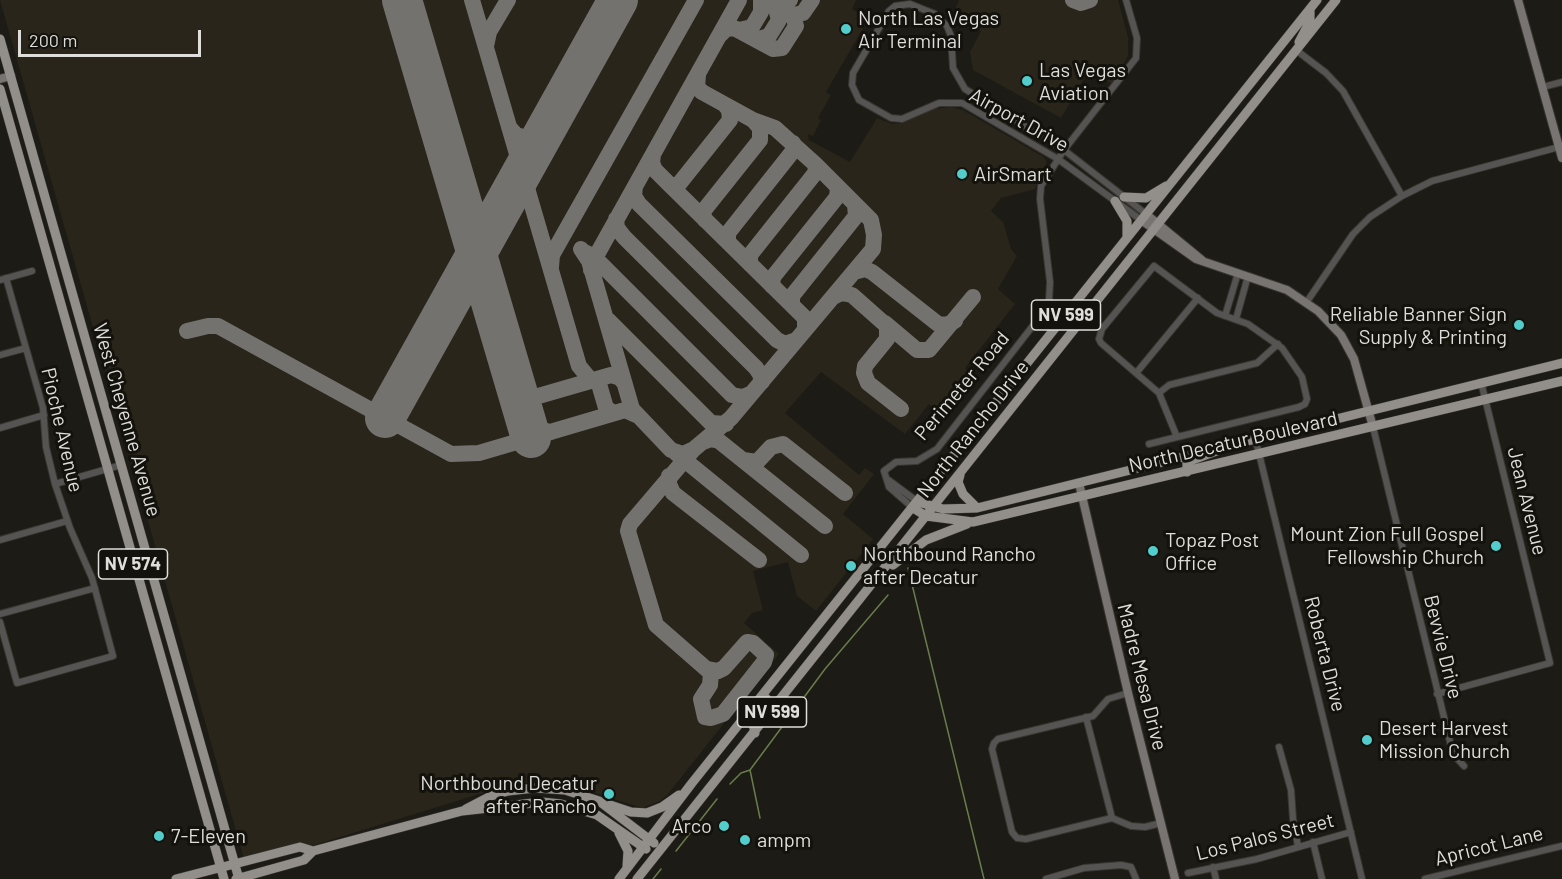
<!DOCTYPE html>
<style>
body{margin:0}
#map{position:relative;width:1562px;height:879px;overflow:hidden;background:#1d1b15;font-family:Barlow,sans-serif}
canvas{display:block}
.scale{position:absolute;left:18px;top:30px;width:183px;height:27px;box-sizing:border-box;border:3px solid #dfdeda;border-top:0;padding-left:8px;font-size:18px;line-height:21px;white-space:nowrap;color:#dfdeda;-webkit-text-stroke:4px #14120c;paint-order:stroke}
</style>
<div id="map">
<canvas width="1562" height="879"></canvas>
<div class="scale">200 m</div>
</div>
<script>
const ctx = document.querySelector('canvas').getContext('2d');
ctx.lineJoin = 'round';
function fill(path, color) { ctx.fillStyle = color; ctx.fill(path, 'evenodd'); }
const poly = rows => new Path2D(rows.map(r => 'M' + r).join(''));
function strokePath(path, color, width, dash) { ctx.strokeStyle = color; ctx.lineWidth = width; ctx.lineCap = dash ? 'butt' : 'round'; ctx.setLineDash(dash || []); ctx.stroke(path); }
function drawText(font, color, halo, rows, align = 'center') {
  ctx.font = font + ' Barlow,sans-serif'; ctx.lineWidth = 6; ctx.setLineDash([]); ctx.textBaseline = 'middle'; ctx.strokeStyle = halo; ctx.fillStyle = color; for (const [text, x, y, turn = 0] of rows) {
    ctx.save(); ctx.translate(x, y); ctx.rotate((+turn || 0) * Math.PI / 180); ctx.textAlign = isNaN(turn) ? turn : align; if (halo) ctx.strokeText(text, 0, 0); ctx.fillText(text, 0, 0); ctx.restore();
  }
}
fill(poly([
 [0,0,856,0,852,9,862,15,866,9,872,13,826,92,831,95,818,118,821,120,813,136,808,134,809,140,850,162,877,118,892,124,903,123,933,109,952,107,963,110,1042,156,1046,160,1046,166,1035,189,1001,198,991,211,1003,222,1011,249,1017,256,998,289,1015,304,965,368,968,371,938,411,929,404,905,434,821,372,785,413,859,475,865,468,874,474,843,514,873,539,816,611,797,596,788,562,753,571,763,610,752,613,744,623,779,654,668,794,660,801,642,808,568,784,515,783,246,866],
 [959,0,1118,0,1128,37,1128,56,1112,84,1091,72,1088,76,1086,75,1061,118,973,70,970,52,981,31,962,20,955,10]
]), '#29251a');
strokePath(poly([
 [908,568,984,879],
 [730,784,741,773,750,770],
 [760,818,750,770,825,669,888,595],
 [676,851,717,799],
 [653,879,661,869]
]), '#687d4c', 1.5);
strokePath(poly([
 [472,0,579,366,589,378,599,384,606,408,614,413],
 [1073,0,1081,3,1090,0],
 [785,11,793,15,803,13,812,0],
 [739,30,752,27,761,12,761,0],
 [719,36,726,29,734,28,773,49,782,48,796,26,793,15],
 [756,40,769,36,779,20,775,5,783,5,790,0],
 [486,46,489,32,508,0],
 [509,127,516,135,526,138,535,137,546,130],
 [653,154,652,163,655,170,671,186,679,184,730,120,729,110,725,105],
 [635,186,634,196,639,204,777,340,785,344,796,340],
 [671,186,805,318,805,330],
 [616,219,617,228,624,237,756,368,760,374,762,382],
 [705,220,703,213,705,209,760,140,760,128,753,120],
 [728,242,728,233,793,151,793,143],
 [581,249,589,261,632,409,671,450,683,454,694,449,731,418,873,249,874,235,871,220,815,164,775,128,753,120,702,92,697,87,698,75],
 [587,253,600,263,732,395,743,397,752,393],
 [750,264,750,255,816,172,815,164],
 [551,267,552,255,696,0],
 [591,270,595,258,739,0],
 [854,272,865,269,872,272,938,324,946,325,955,321],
 [772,286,773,277,837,197,838,187],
 [833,297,841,293,852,295,887,326,887,339,865,366,864,373,868,383,901,409],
 [792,305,792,296,856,216,855,205],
 [608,320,711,423,726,424],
 [885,323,917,350,929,350,973,297],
 [187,331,208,326,218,326,451,454,479,453,625,410,636,415],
 [513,377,522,391,535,397,611,375,620,378,625,384],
 [525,416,537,429,551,432],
 [703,442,711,439,719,441,825,526],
 [693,450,630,524,628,531,656,625,711,673,710,685,701,699,705,717,711,718,723,714,764,662,766,655,753,643,747,642,724,668,718,671,708,669],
 [676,453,801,555],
 [743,460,757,462,771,447,783,444,845,493],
 [669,476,669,484,673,493,759,560]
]), '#74726e', 16);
strokePath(poly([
 [402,0,531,438],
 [385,418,618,0]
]), '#74726e', 40);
const street = poly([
 [1296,50,1326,73,1343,91,1402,196],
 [1543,87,1562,82],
 [1141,220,1058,159,962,103,939,103,902,119,891,118,859,100,852,85,853,73,889,11,895,6,910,4,935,14,947,26,951,36,953,68,965,89,1064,150,1146,214],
 [0,280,32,271],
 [1306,303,1353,234,1370,217,1402,196,1432,181,1559,147],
 [1225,316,1238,273],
 [1236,319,1248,276],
 [0,355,26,348],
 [1137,372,1198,298],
 [1159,393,1169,385,1257,363,1278,344],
 [1373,427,1453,754,1464,766],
 [0,428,44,415],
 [1255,437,1362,879],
 [1149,444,1299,407,1305,404,1307,399,1302,377,1282,348,1248,324,1217,313,1154,266,1102,329,1099,339,1101,343,1159,393,1177,437],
 [887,479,918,502],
 [55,484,121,465],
 [913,508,889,487,884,471,896,462,917,461,937,449,1042,314,1049,301,1050,282,1040,199,1041,186,1064,150,1136,58,1137,38,1126,0],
 [0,540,67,521],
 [0,614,95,588],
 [0,622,17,683,113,656,92,578,70,528,55,484,46,447,43,408,6,278],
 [1128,693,1108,699,1093,716,998,739,994,743,992,749,1012,832,1017,838,1026,839,1112,818,1131,826,1145,827,1161,823],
 [1437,694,1550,663,1481,382],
 [1086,717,1112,818],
 [1279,747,1291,790,1293,819,1298,846],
 [1313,842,1322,879],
 [1213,867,1216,879],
 [1188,873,1257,859,1351,832],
 [1046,879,1084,868,1121,865,1131,867,1136,879],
 [1425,879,1562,846]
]);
const secondary = poly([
 [1518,0,1562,158],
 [0,79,11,76],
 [1146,214,1202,260],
 [1141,220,1196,259,1287,290,1318,311,1341,335,1354,359,1373,427],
 [1079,483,1128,693,1175,879]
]);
const primary = poly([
 [0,39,239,879],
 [1299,42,1310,21,1310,9],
 [0,89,224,879],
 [1124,197,1146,198,1166,186],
 [1115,201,1127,221,1127,238],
 [1187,472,1187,462,1219,450],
 [960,475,958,482,963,494,977,508],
 [918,502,943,509,977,508,1562,363],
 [913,508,926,516,973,522,1562,381],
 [893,565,926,540,967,524],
 [755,733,753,724,766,698],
 [610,805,631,812,647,813,662,807,679,795],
 [466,809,491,796,508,791,535,788,565,790,599,801,654,843],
 [619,833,628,851,627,866],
 [176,879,300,847,313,851],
 [236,879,304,860,313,851,462,811,542,802,561,804,597,815,646,849],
 [619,879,692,783,1317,0],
 [637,879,1336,0]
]);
strokePath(street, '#383631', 8);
strokePath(secondary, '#383631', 10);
strokePath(primary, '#383631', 10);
strokePath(street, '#565452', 6);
strokePath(secondary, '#787471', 8);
strokePath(primary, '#928e89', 9);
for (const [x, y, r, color] of [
 [846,29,6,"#52cdcc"],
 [1027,81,6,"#52cdcc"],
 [962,174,6,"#52cdcc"],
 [1519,325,6,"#52cdcc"],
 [1496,546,6,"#52cdcc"],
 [1153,551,6,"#52cdcc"],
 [851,566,6,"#52cdcc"],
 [1367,740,6,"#52cdcc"],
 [609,794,6,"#52cdcc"],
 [724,826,6,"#52cdcc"],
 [159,836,6,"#52cdcc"],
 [745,840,6,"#52cdcc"]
]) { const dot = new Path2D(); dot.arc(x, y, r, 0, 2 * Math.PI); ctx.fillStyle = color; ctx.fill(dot); strokePath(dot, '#14120c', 2); }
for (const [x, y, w] of [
 [1066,315,69],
 [133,564,69],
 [772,712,69]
]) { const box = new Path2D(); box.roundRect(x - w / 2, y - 15, w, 30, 4.5); ctx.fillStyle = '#14120c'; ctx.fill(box); strokePath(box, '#dfdeda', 1.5); }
drawText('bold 18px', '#dfdeda', null, [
 ["NV 599",1066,315],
 ["NV 574",133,564],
 ["NV 599",772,712]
]);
drawText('20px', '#dfdeda', '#14120c', [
 ["North Las Vegas",858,18],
 ["Air Terminal",858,41],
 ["Las Vegas",1039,70],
 ["Aviation",1039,93],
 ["AirSmart",974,174],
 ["Reliable Banner Sign",1507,314,"right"],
 ["Supply & Printing",1507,337,"right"],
 ["Mount Zion Full Gospel",1484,534,"right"],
 ["Fellowship Church",1484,557,"right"],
 ["Topaz Post",1165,540],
 ["Office",1165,563],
 ["Northbound Rancho",863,554],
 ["after Decatur",863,577],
 ["Desert Harvest",1379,728],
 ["Mission Church",1379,751],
 ["Northbound Decatur",597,783,"right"],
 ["after Rancho",597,806,"right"],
 ["Arco",712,826,"right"],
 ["7-Eleven",171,836],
 ["ampm",757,840]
], 'left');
drawText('20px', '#dfdeda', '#14120c', [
 ["Airport Drive",1019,120,29],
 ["Perimeter Road",962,386,-50],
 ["West Cheyenne Avenue",127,420,74],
 ["North Rancho Drive",973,429,-52],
 ["Pioche Avenue",62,430,77],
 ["North Decatur Boulevard",1233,442,-13],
 ["Jean Avenue",1527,501,76],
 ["Bevvie Drive",1443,647,76],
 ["Roberta Drive",1325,654,76],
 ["Madre Mesa Drive",1142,677,76],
 ["Los Palos Street",1265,837,-14],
 ["Apricot Lane",1489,846,-14]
]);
</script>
